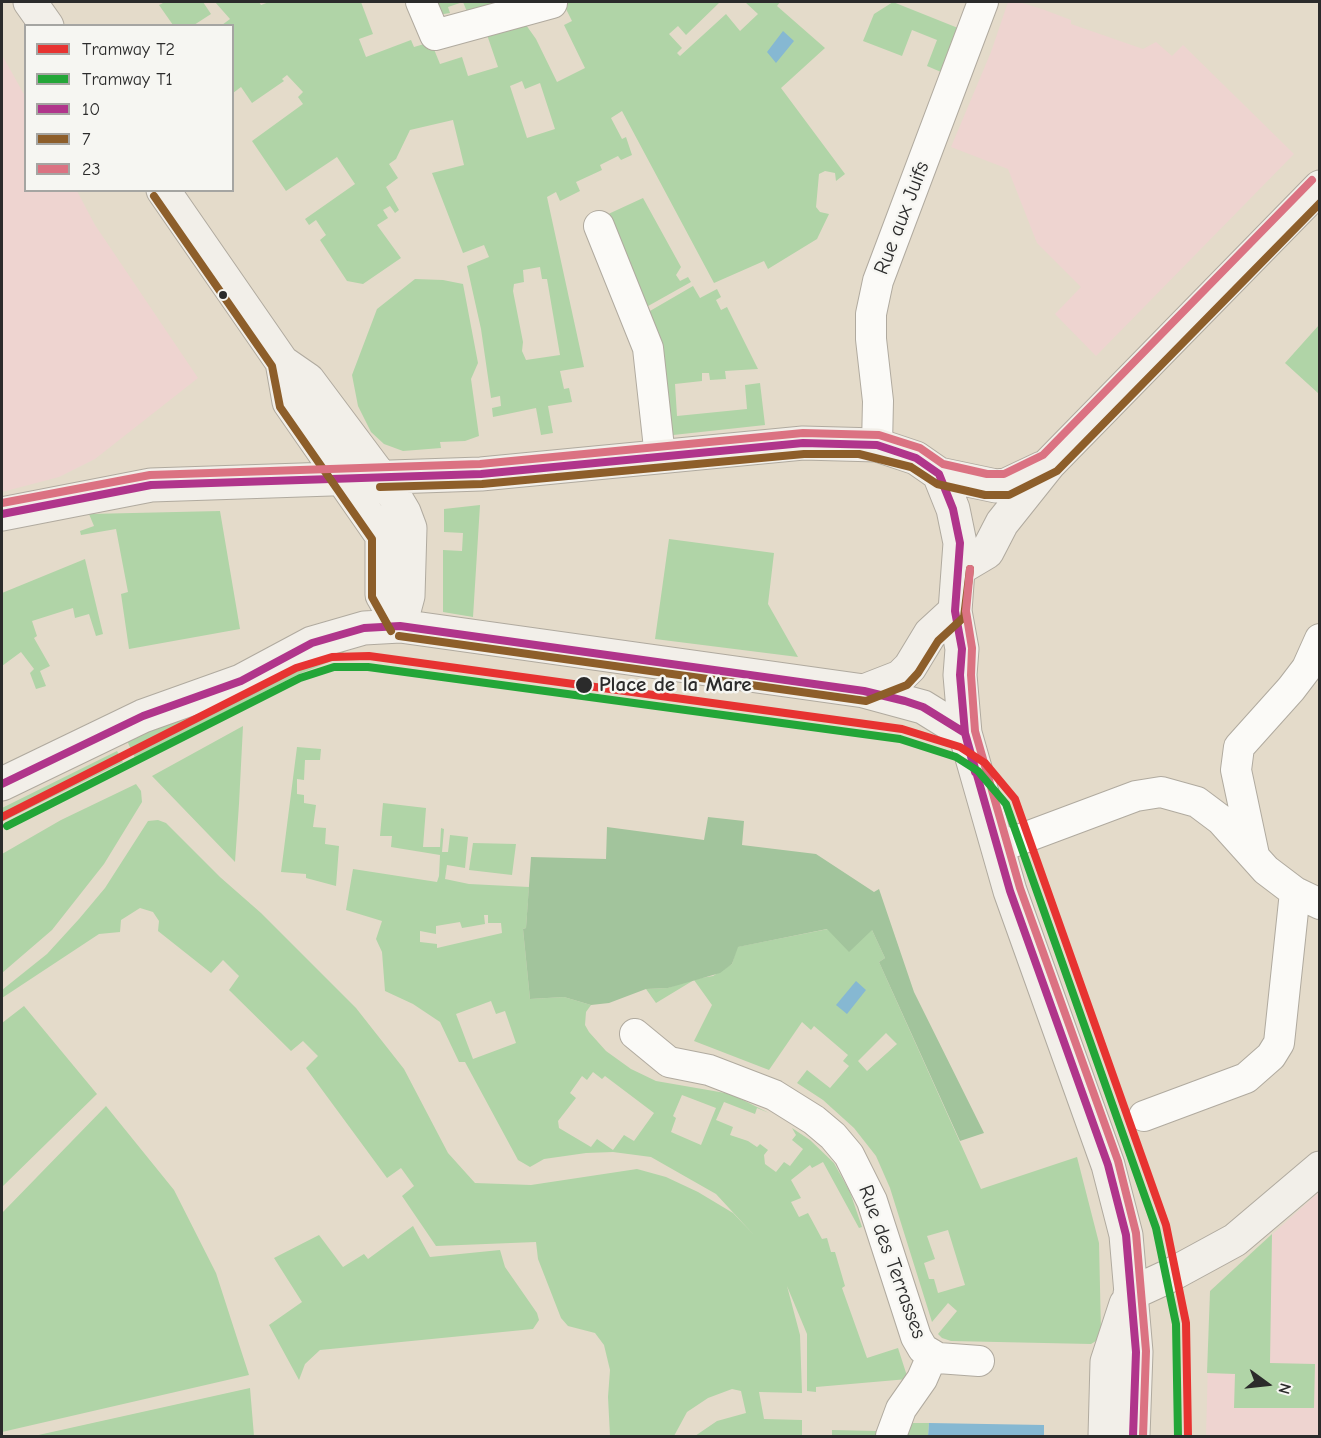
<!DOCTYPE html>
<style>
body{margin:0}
#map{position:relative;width:1321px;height:1438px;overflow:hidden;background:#e4dbca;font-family:"Comic Neue",sans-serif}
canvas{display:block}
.frame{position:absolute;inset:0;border:3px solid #2b2b2b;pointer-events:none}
.legend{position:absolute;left:24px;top:24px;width:210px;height:168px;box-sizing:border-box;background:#f6f6f2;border:2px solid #a5a5a2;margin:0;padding:8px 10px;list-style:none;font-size:18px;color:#2b2b2b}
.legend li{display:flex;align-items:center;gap:12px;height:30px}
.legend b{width:30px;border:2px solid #a5a5a2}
.north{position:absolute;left:1237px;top:1354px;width:60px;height:60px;-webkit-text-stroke:4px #f6f6f2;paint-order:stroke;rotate:105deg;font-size:16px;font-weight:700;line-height:24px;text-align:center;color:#2b2b2b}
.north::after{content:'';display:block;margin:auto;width:21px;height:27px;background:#2b2b2b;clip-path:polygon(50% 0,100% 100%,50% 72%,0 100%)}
</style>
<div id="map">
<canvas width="1321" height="1438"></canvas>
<div class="frame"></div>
<ul class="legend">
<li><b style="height:8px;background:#e73331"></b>Tramway T2</li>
<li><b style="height:8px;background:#23a638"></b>Tramway T1</li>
<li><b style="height:8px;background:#b0358b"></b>10</li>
<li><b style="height:8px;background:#8d5e2a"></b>7</li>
<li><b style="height:8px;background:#db7282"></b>23</li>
</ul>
<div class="north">N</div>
</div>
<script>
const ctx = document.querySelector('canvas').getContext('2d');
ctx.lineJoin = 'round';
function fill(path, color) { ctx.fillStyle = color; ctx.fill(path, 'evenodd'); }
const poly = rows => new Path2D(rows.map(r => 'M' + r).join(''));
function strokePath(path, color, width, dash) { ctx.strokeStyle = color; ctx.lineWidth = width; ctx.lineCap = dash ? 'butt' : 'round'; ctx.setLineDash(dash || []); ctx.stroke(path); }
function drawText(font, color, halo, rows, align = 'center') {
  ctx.font = font + ' "Comic Neue",sans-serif'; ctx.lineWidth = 5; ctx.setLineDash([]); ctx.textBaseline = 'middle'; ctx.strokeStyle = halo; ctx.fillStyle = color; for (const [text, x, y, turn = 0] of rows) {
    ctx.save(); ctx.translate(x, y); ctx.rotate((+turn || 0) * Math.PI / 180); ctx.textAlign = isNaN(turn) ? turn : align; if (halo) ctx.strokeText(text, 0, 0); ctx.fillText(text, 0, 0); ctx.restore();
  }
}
fill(poly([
 [1008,2,1019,2,1042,9,1071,20,1071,24,1143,49,1156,42,1172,56,1183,45,1294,154,1096,356,1055,314,1081,287,1037,243,1008,169,951,147,991,52],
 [2,55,25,96,26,190,77,191,95,225,198,378,95,459,59,477,2,492],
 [1319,1192,1319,1436,1206,1436,1210,1291]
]), '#eed4d0');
fill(poly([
 [165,2,203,2,211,14,194,25,173,25,159,5],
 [215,2,259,2,261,5,269,2,361,2,373,34,359,39,366,57,411,40,414,47,431,42,440,64,462,57,468,76,498,67,484,26,519,15,536,39,557,82,585,68,564,25,572,21,563,3,559,2,720,2,686,35,678,26,669,34,682,48,677,53,680,56,726,14,740,31,758,14,745,2,780,2,777,6,825,48,781,88,845,174,836,181,835,173,825,171,819,174,816,207,820,212,829,214,817,239,768,269,764,261,714,283,622,111,611,118,622,139,626,137,632,155,621,160,618,156,600,165,602,170,576,182,580,191,560,201,556,192,547,197,584,367,560,371,564,389,569,388,572,402,548,406,553,433,541,435,536,408,493,417,492,408,501,406,500,396,491,398,481,329,467,266,489,257,484,245,463,253,432,173,464,165,453,120,410,130,396,159,389,164,398,178,386,187,399,210,395,213,390,206,383,210,388,218,377,225,401,258,363,284,347,281,320,240,326,235,316,220,309,225,305,219,355,184,337,157,286,191,252,141,303,104,298,97,303,92,287,75,282,79,284,81,252,103,241,87,233,93,232,26,222,25,230,19],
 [522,81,525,89,540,83,555,129,527,138,510,86],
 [540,267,542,279,547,279,560,355,526,360,522,351,523,342,513,291,514,284,524,282,523,270],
 [428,2,496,2,499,10,470,19,463,2,448,7,450,13,444,14,440,14],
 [893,2,958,28,941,72,927,66,937,40,912,30,902,56,863,41,874,14],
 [643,198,681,267,676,275,680,281,688,277,691,282,641,310,604,216],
 [415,279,443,280,463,284,478,363,471,379,479,436,465,441,440,442,441,448,403,451,384,444,371,432,358,406,352,375,377,309],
 [693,286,700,298,717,289,721,297,716,300,721,310,727,307,758,369,725,371,726,379,710,380,709,373,702,373,702,381,675,384,677,416,747,409,745,385,760,383,765,425,664,436,643,315],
 [1319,325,1319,394,1285,363],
 [480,505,473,617,443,612,443,550,462,551,463,533,444,532,444,509],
 [220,511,240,629,129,649,121,594,128,592,116,529,81,535,80,531,94,526,89,514],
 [669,539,774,553,768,604,798,657,655,639],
 [85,559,103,634,96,636,89,614,75,618,73,608,32,621,37,636,34,638,50,666,40,671,46,686,36,689,30,673,34,669,21,652,2,666,2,593],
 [341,641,346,651,329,662,297,675,135,758,123,732],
 [243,726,239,804,235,862,152,776],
 [297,747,321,749,320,760,305,760,304,780,297,779,297,794,304,795,304,803,316,805,313,827,326,828,325,844,339,846,336,886,306,878,306,874,281,872],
 [117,751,123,762,2,822,2,808],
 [136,784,141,791,142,802,104,864,52,930,2,973,2,854,61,820],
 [383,803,426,808,423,847,440,847,441,828,444,829,442,852,448,852,450,835,468,837,465,868,447,865,445,879,469,884,529,887,526,928,523,929,530,999,564,997,591,1005,586,1012,585,1025,589,1032,606,1051,631,1069,656,1081,731,1094,769,1113,757,1108,755,1114,724,1102,716,1120,733,1127,730,1135,748,1141,757,1147,760,1144,768,1150,764,1155,765,1164,776,1172,784,1162,790,1166,803,1149,792,1140,796,1135,792,1128,810,1140,834,1163,850,1192,862,1227,859,1228,823,1162,812,1168,810,1165,791,1180,801,1198,791,1202,799,1217,808,1213,822,1239,827,1238,831,1252,835,1252,845,1286,842,1288,867,1358,898,1348,908,1379,816,1387,816,1392,807,1391,807,1334,787,1286,800,1335,802,1393,759,1392,764,1419,802,1420,802,1436,695,1436,717,1421,746,1413,741,1391,732,1389,708,1398,687,1412,674,1436,610,1436,608,1397,610,1370,604,1345,595,1333,568,1326,561,1318,538,1259,536,1242,436,1246,402,1196,414,1186,401,1168,387,1178,306,1068,318,1056,303,1041,291,1051,229,990,239,976,223,960,211,973,158,931,159,921,153,912,140,908,121,920,120,932,99,934,2,998,2,990,47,954,79,919,105,888,148,821,158,820,166,823,220,877,261,913,356,1008,404,1069,448,1153,475,1183,531,1185,637,1169,666,1177,698,1192,733,1213,754,1235,716,1194,651,1157,613,1152,586,1153,544,1159,530,1167,518,1160,465,1062,459,1062,440,1022,413,1004,385,991,382,952,376,939,382,921,346,910,353,869,437,882,439,876,440,855,391,847,392,836,380,836],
 [484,915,488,915,488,923,501,923,502,933,437,948,437,944,420,942,420,931,436,934,436,926,460,922,462,928,485,924],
 [491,1001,496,1014,505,1011,516,1043,473,1059,456,1014],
 [593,1072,602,1079,605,1076,654,1113,634,1141,624,1135,613,1150,597,1139,591,1147,559,1128,558,1121,576,1098,570,1093,582,1076,587,1080],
 [682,1095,716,1108,701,1145,671,1132,676,1118,673,1116],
 [473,843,516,844,512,875,469,870],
 [828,929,872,930,885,958,879,962,981,1189,1077,1157,1099,1243,1101,1332,1096,1341,1091,1344,951,1341,942,1338,938,1334,957,1311,948,1303,932,1322,890,1188,876,1156,854,1128,823,1100,797,1083,807,1070,830,1088,849,1066,843,1061,848,1055,814,1026,811,1030,802,1022,769,1070,694,1041,712,1005,694,980,656,1003,646,989,668,988,689,980,713,976,732,964,737,947],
 [886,1033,897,1044,867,1071,858,1061],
 [948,1230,965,1285,938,1293,934,1279,929,1279,924,1263,935,1259,927,1236],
 [24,1006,97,1094,2,1187,2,1023],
 [106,1106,174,1190,216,1273,249,1375,2,1432,2,1213],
 [413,1226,430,1257,500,1250,505,1267,537,1313,539,1320,533,1329,320,1350,305,1364,299,1380,269,1325,302,1302,274,1258,319,1235,343,1267,364,1254,368,1259],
 [1272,1234,1270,1363,1315,1364,1314,1408,1234,1408,1235,1374,1207,1373,1210,1291],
 [250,1388,254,1436,34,1436],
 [904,1423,929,1423,928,1436,904,1436],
 [832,1430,878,1431,878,1436,832,1436]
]), '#b0d4a7');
fill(poly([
 [708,817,744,821,742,845,816,854,874,892,879,889,914,992,984,1133,960,1141,879,962,885,958,872,930,849,952,827,929,738,947,732,964,720,973,668,988,646,989,609,1003,591,1005,564,997,530,999,523,929,526,928,531,857,606,859,607,827,704,840]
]), '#a2c49c');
fill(poly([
 [783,31,794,41,776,63,767,52],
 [856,981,866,990,847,1014,836,1005],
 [929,1423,1044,1425,1044,1436,928,1436]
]), '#86b8d2');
const street = poly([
 [421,2,435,35,552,3],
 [599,226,648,348,660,457],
 [877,445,878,401,871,339,871,314,878,281,983,2],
 [997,848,1136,796,1161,792,1197,802,1221,820,1266,870,1295,892,1320,904],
 [1254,855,1236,770,1239,747,1291,689,1307,668,1320,639],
 [635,1034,669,1062,709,1070,774,1095,814,1120,833,1136,849,1155,872,1201,916,1337,923,1349,938,1358,979,1361],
 [1144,1116,1246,1078,1271,1056,1279,1043,1295,892],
 [891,1436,901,1409,922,1379,932,1356]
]);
const secondary = poly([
 [30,2,47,26],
 [163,190,282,362,308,380,394,495,404,512,410,528,408,596,400,626],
 [282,362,289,402,382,536,382,595,400,626],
 [939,474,996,486,1006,485,1042,468],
 [2,514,151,485,481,474,803,443,877,445,916,458,939,474,953,509,960,543,955,611,962,649,960,675,965,733,1010,891,1108,1165,1126,1235,1136,1352,1133,1436],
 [960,568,987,552,1002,523,1049,464,1320,187],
 [864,691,900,677,910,667,930,634,955,611],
 [2,784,143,716,241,681,312,643,364,628,400,626,864,691,923,707,965,733],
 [1130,1294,1167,1277,1235,1240,1320,1168],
 [1105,1436,1107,1362,1126,1304]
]);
strokePath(street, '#b0aa9f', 32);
strokePath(secondary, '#b0aa9f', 35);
strokePath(street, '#fbfaf7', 30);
strokePath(secondary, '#f2efe9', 33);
strokePath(poly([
 [2,514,151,485,481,474,803,443,877,445,916,458,939,474,953,509,960,543,955,611,962,649,960,675,965,733,1010,891,1108,1165,1126,1235,1136,1352,1133,1436],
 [2,784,143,716,241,681,312,643,364,628,400,626,864,691,905,701,923,707,965,733,975,772]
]), '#b0358b', 8);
strokePath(poly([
 [154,196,272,366,280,407,372,539,372,597,391,631],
 [380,487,482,484,804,454,859,454,911,467,937,484,985,495,1009,495,1057,471,1320,203],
 [399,636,866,701,907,685,918,673,938,641,964,617,970,569]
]), '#8d5e2a', 8);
strokePath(poly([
 [2,503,150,475,480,464,803,433,879,435,920,448,943,464,987,474,1004,474,1043,455,1312,180],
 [970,569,966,611,972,648,971,675,975,731,1020,888,1118,1161,1136,1233,1146,1351,1143,1436]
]), '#db7282', 8);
strokePath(poly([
 [2,817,296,668,332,657,369,656,902,729,960,747,985,763,1015,799,1166,1225,1186,1323,1188,1436]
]), '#e73331', 8);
strokePath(poly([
 [7,826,300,678,334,667,368,667,900,739,956,757,978,771,1006,804,1156,1228,1176,1324,1178,1436]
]), '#23a638', 8);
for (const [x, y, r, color] of [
 [223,295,5,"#2b2b2b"],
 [584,685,9,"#2b2b2b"]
]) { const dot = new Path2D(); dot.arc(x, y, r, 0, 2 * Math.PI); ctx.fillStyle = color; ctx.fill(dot); strokePath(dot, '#f6f6f2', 2); }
drawText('21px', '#2b2b2b', '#f6f6f2', [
 ["Rue aux Juifs",902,218,-69],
 ["Rue des Terrasses",892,1262,70]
]);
drawText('bold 21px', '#2b2b2b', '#f6f6f2', [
 ["Place de la Mare",599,685]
], 'left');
</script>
